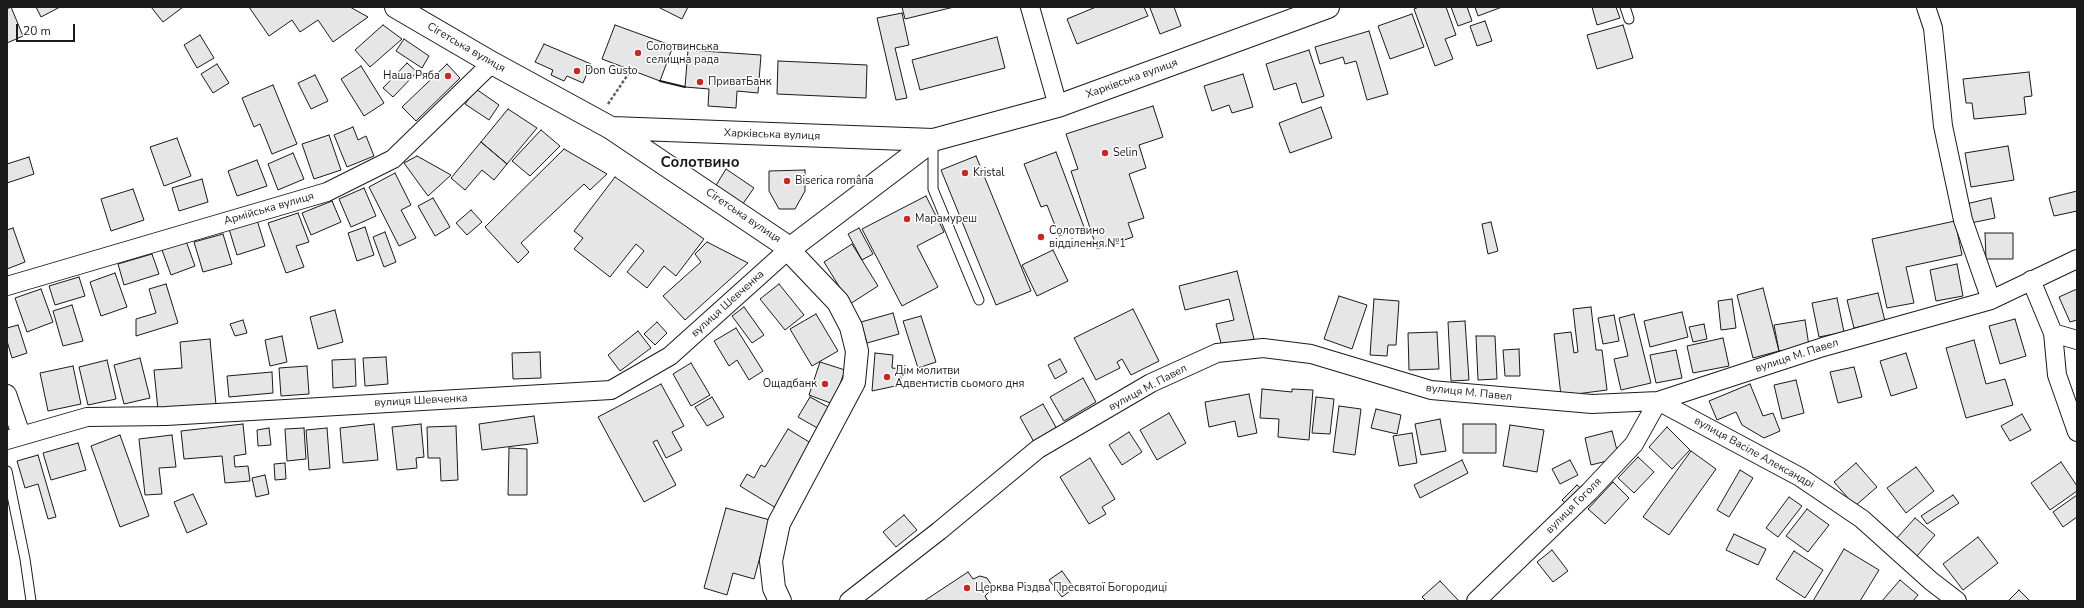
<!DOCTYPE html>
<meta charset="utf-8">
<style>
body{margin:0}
#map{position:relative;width:2084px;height:608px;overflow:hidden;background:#fff;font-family:"Nunito Sans",sans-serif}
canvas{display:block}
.frame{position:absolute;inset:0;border:8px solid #1a1a1a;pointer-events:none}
.scale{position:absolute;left:16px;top:24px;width:59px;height:18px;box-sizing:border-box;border:2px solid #1a1a1a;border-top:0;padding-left:5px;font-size:12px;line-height:14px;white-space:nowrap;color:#1a1a1a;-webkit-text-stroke:3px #fff;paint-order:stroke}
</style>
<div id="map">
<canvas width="2084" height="608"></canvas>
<div class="frame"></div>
<div class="scale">20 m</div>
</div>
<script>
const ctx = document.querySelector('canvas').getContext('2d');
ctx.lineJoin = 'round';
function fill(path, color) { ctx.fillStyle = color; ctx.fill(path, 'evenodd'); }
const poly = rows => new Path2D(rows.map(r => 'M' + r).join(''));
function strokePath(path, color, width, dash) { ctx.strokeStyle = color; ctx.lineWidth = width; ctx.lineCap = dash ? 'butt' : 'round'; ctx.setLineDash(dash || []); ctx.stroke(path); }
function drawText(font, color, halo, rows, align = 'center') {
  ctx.font = font + ' "Nunito Sans",sans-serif'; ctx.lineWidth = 3; ctx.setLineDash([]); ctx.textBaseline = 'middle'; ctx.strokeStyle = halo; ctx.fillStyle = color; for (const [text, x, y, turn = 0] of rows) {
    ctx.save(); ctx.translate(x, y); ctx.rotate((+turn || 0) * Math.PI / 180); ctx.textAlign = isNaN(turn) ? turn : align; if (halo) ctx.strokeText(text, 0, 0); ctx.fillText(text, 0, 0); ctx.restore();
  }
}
const building = poly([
 [11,7,23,36,7,43,7,9,11,7],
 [36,7,60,7,41,17,36,7],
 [151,7,183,7,163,22,151,7],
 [249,7,350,7,368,17,333,42,318,20,300,32,292,20,269,36,249,7],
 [658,7,688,7,682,19,658,7],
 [902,7,954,7,905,19,902,7],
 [1096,7,1144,7,1148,16,1077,44,1067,19,1096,7],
 [1152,7,1174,7,1181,26,1160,34,1150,8,1152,7],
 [1419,7,1446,7,1456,35,1445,39,1453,59,1435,66,1414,9,1419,7],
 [1451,7,1467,7,1472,21,1458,26,1451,7],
 [1475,7,1502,7,1478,16,1475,7],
 [1592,7,1616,7,1620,18,1597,25,1592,7],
 [902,13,909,45,895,48,907,98,896,100,877,18,902,13],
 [1412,14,1424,47,1390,59,1378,26,1412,14],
 [1485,21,1492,41,1477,46,1470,26,1485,21],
 [383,25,402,39,370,67,355,50,383,25],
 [615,25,673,46,660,81,602,59,615,25],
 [1623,25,1633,58,1597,69,1587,35,1623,25],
 [1369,31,1388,94,1367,100,1356,61,1345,64,1343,57,1320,64,1315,47,1369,31],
 [200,35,214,58,197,68,184,45,200,35],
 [997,37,1005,68,920,90,912,60,997,37],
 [404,39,429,56,422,68,396,51,404,39],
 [544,44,591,64,583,83,567,76,564,81,551,75,553,70,535,62,544,44],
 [688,50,761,55,758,93,737,91,736,108,708,106,709,89,685,87,688,50],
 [1309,50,1324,96,1302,103,1296,83,1274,90,1266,64,1309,50],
 [778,61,867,65,866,98,777,94,778,61],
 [407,63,417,72,393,97,383,88,407,63],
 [217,64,229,83,213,93,201,74,217,64],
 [447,64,460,78,416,121,402,107,447,64],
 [361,66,384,103,364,116,341,79,361,66],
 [2029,72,2032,96,2024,97,2026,114,1974,119,1972,103,1966,103,1963,79,2029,72],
 [1243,74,1253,107,1232,113,1229,105,1212,111,1204,86,1243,74],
 [315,75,328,101,311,109,298,83,315,75],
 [273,85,297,144,272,154,260,124,254,127,242,98,273,85],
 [476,89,499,105,489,120,465,104,476,89],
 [1153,106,1163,137,1139,145,1146,168,1129,174,1144,218,1128,223,1133,237,1097,249,1071,171,1078,169,1066,134,1153,106],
 [1321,107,1332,138,1290,153,1279,123,1321,107],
 [508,109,537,128,507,164,481,142,508,109],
 [353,127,358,140,366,136,374,156,347,167,334,135,353,127],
 [541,130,560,146,530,176,512,161,541,130],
 [329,135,341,170,314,179,302,144,329,135],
 [177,138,191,176,164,186,150,147,177,138],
 [481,142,507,164,494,180,482,170,465,190,451,178,481,142],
 [2008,146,2014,180,1971,187,1965,153,2008,146],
 [564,149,607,174,590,190,584,184,521,243,529,252,518,263,485,227,564,149],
 [1056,152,1084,227,1059,236,1047,205,1041,207,1024,164,1056,152],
 [293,153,304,179,278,190,268,164,293,153],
 [417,156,451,175,428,196,404,163,417,156],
 [976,156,1031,291,996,305,941,170,976,156],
 [29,157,34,174,7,183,7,164,29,157],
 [257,160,267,186,237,196,228,171,257,160],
 [726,169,754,188,742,205,715,187,726,169],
 [805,170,805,191,795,209,779,209,769,191,769,171,805,170],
 [395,173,411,205,401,210,416,238,399,246,369,187,395,173],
 [615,177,704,239,676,276,664,266,647,288,627,272,644,251,636,244,610,277,574,249,583,238,574,231,615,177],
 [202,179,208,202,179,211,172,188,202,179],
 [364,188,376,216,351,227,339,199,364,188],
 [133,189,144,220,111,231,101,199,133,189],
 [2077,191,2077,211,2054,216,2049,198,2077,191],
 [926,196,944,232,917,246,938,287,902,306,862,229,926,196],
 [433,198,450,227,435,236,418,206,433,198],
 [1991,198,1995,218,1971,223,1966,204,1991,198],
 [332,201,341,222,311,235,302,213,332,201],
 [471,210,482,222,467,235,456,223,471,210],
 [298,213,309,242,296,246,304,267,286,273,268,223,298,213],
 [257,220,265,246,237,255,229,229,257,220],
 [1955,221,1962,255,1906,267,1914,303,1887,308,1872,239,1955,221],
 [1491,222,1498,251,1488,254,1482,224,1491,222],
 [365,227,374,255,357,261,348,233,365,227],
 [13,228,25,262,7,269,7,230,13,228],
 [859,228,873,254,862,260,848,234,859,228],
 [385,232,396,262,384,267,373,237,385,232],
 [1985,233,2013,233,2013,259,1986,259,1985,233],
 [223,234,232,264,203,272,194,242,223,234],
 [186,241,195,266,171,275,162,250,186,241],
 [707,242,748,263,685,320,663,296,701,262,695,254,707,242],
 [852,244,878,286,850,304,824,262,852,244],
 [1053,250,1068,281,1037,296,1022,265,1053,250],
 [152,254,159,274,124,285,118,264,152,254],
 [1957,264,1963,296,1936,301,1930,270,1957,264],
 [1237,271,1254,339,1222,347,1216,324,1234,320,1229,299,1185,310,1179,286,1237,271],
 [115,273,127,307,101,316,90,282,115,273],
 [79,277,85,296,55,305,49,286,79,277],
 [166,284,178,323,136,336,136,319,156,313,149,289,166,284],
 [779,284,804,315,785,330,760,299,779,284],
 [1763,288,1779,351,1753,358,1737,295,1763,288],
 [41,289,53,322,27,332,15,298,41,289],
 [2077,289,2077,320,2070,322,2059,297,2077,289],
 [1878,293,1885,321,1854,328,1847,300,1878,293],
 [1339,296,1367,305,1352,349,1324,339,1339,296],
 [1837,298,1844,332,1819,337,1812,303,1837,298],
 [1374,299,1399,301,1396,345,1388,345,1387,356,1370,355,1374,299],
 [1732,299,1736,328,1721,330,1718,301,1732,299],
 [72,305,83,341,63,346,53,311,72,305],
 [744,307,764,335,752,343,732,316,744,307],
 [1591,307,1596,350,1602,350,1607,390,1561,396,1554,334,1571,332,1574,353,1578,352,1573,309,1591,307],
 [1133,309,1159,361,1131,375,1122,359,1117,362,1120,368,1096,380,1074,338,1133,309],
 [335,310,343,342,318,349,310,317,335,310],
 [1682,312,1688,337,1650,347,1644,321,1682,312],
 [893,313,899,334,867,343,861,322,893,313],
 [816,314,838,351,812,366,790,329,816,314],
 [1634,314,1651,383,1621,390,1614,359,1628,356,1619,318,1634,314],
 [1614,315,1619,341,1603,344,1598,318,1614,315],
 [921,316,936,362,918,368,903,321,921,316],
 [2015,319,2026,356,2000,364,1989,326,2015,319],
 [243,320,247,333,235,336,230,324,243,320],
 [1805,320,1809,346,1779,351,1774,325,1805,320],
 [1465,321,1469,380,1451,381,1448,322,1465,321],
 [657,322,667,333,655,345,644,334,657,322],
 [1704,324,1707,339,1693,342,1689,327,1704,324],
 [18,325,27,353,12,358,7,341,7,328,18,325],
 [736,328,763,371,749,380,737,360,729,366,714,341,736,328],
 [638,331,651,348,620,371,608,355,638,331],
 [1437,332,1439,369,1409,370,1408,333,1437,332],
 [282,336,287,362,270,366,265,340,282,336],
 [1476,336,1495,336,1497,379,1478,380,1476,336],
 [1723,338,1729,366,1693,373,1687,346,1723,338],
 [210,339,216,405,158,410,154,370,182,368,180,342,210,339],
 [1974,340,1986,384,2005,379,2013,405,1966,418,1946,348,1974,340],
 [1519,349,1520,376,1505,376,1503,350,1519,349],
 [1676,350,1682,378,1656,383,1650,355,1676,350],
 [540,352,541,378,513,379,512,353,540,352],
 [875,353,893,355,892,368,902,369,900,385,872,391,875,353],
 [1906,353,1917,388,1891,396,1880,361,1906,353],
 [386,357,388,384,365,386,363,358,386,357],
 [140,358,150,398,124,404,114,365,140,358],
 [355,359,356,386,333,388,332,360,355,359],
 [1060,359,1067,372,1055,379,1048,365,1060,359],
 [107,360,116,399,88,405,79,367,107,360],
 [820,362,845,370,833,404,809,395,820,362],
 [691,363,710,395,691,406,673,374,691,363],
 [73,366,81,404,48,411,40,373,73,366],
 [307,366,309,394,281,396,279,368,307,366],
 [1854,367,1862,397,1838,403,1830,372,1854,367],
 [272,372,273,393,229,397,227,376,272,372],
 [1083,378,1096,402,1064,421,1050,397,1083,378],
 [1796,380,1804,413,1782,419,1774,385,1796,380],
 [661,384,684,426,672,432,682,450,666,458,657,440,653,442,676,485,644,502,598,417,661,384],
 [1750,384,1763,416,1773,413,1780,431,1764,438,1742,425,1736,412,1717,420,1709,401,1750,384],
 [1262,389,1292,392,1292,389,1313,390,1309,440,1278,437,1279,419,1260,418,1262,389],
 [1249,394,1257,433,1238,437,1235,421,1209,427,1205,402,1249,394],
 [712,397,724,417,707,426,695,407,712,397],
 [810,397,830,408,819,429,798,417,810,397],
 [1316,397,1334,399,1330,434,1312,433,1316,397],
 [1043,404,1057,429,1034,442,1020,417,1043,404],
 [1339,406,1361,409,1355,455,1333,452,1339,406],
 [1376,409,1401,415,1397,434,1371,428,1376,409],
 [1169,413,1186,443,1157,460,1140,430,1169,413],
 [2022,414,2031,430,2010,441,2001,426,2022,414],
 [534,416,538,443,482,450,479,424,534,416],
 [1440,419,1446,451,1421,455,1415,424,1440,419],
 [243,424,246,454,234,456,235,467,248,466,250,481,225,483,222,456,184,459,181,431,243,424],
 [374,424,378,460,343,463,340,428,374,424],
 [421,424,424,457,416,458,417,468,397,470,392,427,421,424],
 [1463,424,1496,424,1496,453,1463,453,1463,424],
 [1510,425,1544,430,1537,472,1503,466,1510,425],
 [456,426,458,480,441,481,440,458,428,458,427,427,456,426],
 [1667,427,1690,450,1672,469,1649,447,1667,427],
 [269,428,271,445,258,446,257,430,269,428],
 [304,428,306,459,287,461,285,429,304,428],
 [327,428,330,468,309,470,306,430,327,428],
 [788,429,814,445,776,508,740,486,747,474,754,478,761,465,765,467,788,429],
 [1612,431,1619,458,1591,465,1585,438,1612,431],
 [1129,432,1142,452,1122,465,1109,445,1129,432],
 [1412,433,1417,463,1399,466,1393,436,1412,433],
 [120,435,149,516,120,527,91,446,120,435],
 [172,435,176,467,159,468,162,494,145,495,139,439,172,435],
 [78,443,86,470,51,480,43,453,78,443],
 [509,448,527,449,527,495,508,495,509,448],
 [1691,451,1716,469,1669,535,1643,517,1691,451],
 [38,455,56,517,48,519,38,484,25,488,17,461,38,455],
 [1638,457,1654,472,1634,493,1618,478,1638,457],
 [1090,458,1115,499,1102,507,1106,514,1089,524,1060,477,1090,458],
 [1462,460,1468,473,1420,498,1414,485,1462,460],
 [1570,460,1578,475,1560,484,1552,469,1570,460],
 [2061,462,2077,486,2077,491,2050,510,2031,483,2061,462],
 [285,463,286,479,275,480,274,464,285,463],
 [1856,463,1877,487,1855,506,1834,482,1856,463],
 [1916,467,1934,491,1906,513,1887,488,1916,467],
 [1740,470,1753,478,1729,517,1717,510,1740,470],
 [265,475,269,494,256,497,252,478,265,475],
 [1613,482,1629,498,1605,524,1588,509,1613,482],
 [1577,485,1586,493,1571,509,1562,500,1577,485],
 [193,494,207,524,187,533,174,502,193,494],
 [1953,495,1959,503,1927,524,1921,516,1953,495],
 [2077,495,2077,517,2063,527,2053,512,2077,495],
 [1789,497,1802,506,1778,537,1766,528,1789,497],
 [726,508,770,520,754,579,733,573,727,595,704,588,726,508],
 [1807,509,1829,525,1808,552,1786,536,1807,509],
 [904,515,917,530,896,547,883,532,904,515],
 [1915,518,1935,535,1917,556,1897,538,1915,518],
 [1734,534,1766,549,1758,565,1726,550,1734,534],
 [1978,537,1998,563,1963,590,1943,564,1978,537],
 [1844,549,1879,570,1860,601,1813,601,1844,549],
 [1552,550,1568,571,1553,582,1537,562,1552,550],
 [1794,551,1823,570,1805,598,1776,579,1794,551],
 [1062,571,1074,588,1062,597,1049,580,1062,571],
 [968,572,973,579,980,576,987,578,991,584,990,591,985,596,988,601,924,601,968,572],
 [1900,580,1918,595,1913,601,1882,601,1900,580],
 [1440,581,1459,601,1426,601,1422,597,1440,581],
 [2019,590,2030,601,2008,601,2019,590]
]);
fill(building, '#e6e6e6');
strokePath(building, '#1a1a1a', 1);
const service = poly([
 [1625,7,1629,19],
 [933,142,933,189,979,300],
 [7,471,25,559,31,601]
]);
const minor = poly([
 [1030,7,1058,106],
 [1926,7,1933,28,1943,126,1963,220,1991,300],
 [2031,280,2053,333,2077,340],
 [7,286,327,192,393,159,492,63],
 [2053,333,2057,375,2077,432],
 [7,394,21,435],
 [7,440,87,417,166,416,611,390,670,356,788,250],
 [849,601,939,531,1038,449,1151,383,1217,353,1263,348,1311,354,1431,390,1592,404,1658,401,1823,347,1991,300,2077,259],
 [1476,601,1589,492,1634,444,1658,401,1800,477,1862,519,1931,581,1957,601]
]);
const tertiary = poly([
 [396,7,492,63,611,128,782,243,838,302,851,327,857,351,854,382,779,523,771,561,774,588,780,601],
 [612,128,933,140,1058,106,1328,7],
 [788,250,933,140]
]);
strokePath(service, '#1a1a1a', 11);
strokePath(minor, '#1a1a1a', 20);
strokePath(tertiary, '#1a1a1a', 24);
strokePath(poly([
 [608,104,631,70]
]), '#5f5f5f', 2.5, [3, 2]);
strokePath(service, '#fff', 9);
strokePath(minor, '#fff', 18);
strokePath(tertiary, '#fff', 22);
strokePath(poly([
 [660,81,685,87]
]), '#1a1a1a', 2);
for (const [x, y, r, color] of [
 [638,53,4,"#c62828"],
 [577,71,4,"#c62828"],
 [448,76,4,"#c62828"],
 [700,82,4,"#c62828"],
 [1105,153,4,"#c62828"],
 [965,173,4,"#c62828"],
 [787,181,4,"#c62828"],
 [907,219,4,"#c62828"],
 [1041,237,4,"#c62828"],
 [887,377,4,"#c62828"],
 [825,384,4,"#c62828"],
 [967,588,4,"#c62828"]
]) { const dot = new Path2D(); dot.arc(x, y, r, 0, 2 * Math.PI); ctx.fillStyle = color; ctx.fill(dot); strokePath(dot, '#fff', 1.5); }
drawText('11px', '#1a1a1a', '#fff', [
 ["Солотвинська",646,47],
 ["селищна рада",646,60],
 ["Don Gusto",585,71],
 ["Наша Ряба",440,76,"right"],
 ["ПриватБанк",708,82],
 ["Selin",1113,153],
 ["Kristal",973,173],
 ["Biserica româna",795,181],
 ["Марамуреш",915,219],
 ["Солотвино",1049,231],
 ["відділення №1",1049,244],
 ["Дім молитви",895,371],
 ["Адвентистів сьомого дня",895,384],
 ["Ощадбанк",817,384,"right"],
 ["Церква Різдва Пресвятої Богородиці",975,588]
], 'left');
drawText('11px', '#1a1a1a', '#fff', [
 ["Сігетська вулиця",466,48,30],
 ["Харківська вулиця",1132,79,-20],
 ["Харківська вулиця",772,135,2],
 ["Армійська вулиця",269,209,-16],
 ["Сігетська вулиця",743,216,34],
 ["вулиця Шевченка",728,304,-42],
 ["вулиця М. Павел",1797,356,-18],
 ["вулиця М. Павел",1148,388,-28],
 ["вулиця М. Павел",1469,393,6],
 ["вулиця Шевченка",421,401,-3],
 ["вулиця Васіле Александрі",1754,453,29],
 ["вулиця Гоголя",1574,506,-45]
]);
drawText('bold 15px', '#1a1a1a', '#fff', [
 ["Солотвино",700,163]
]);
</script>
